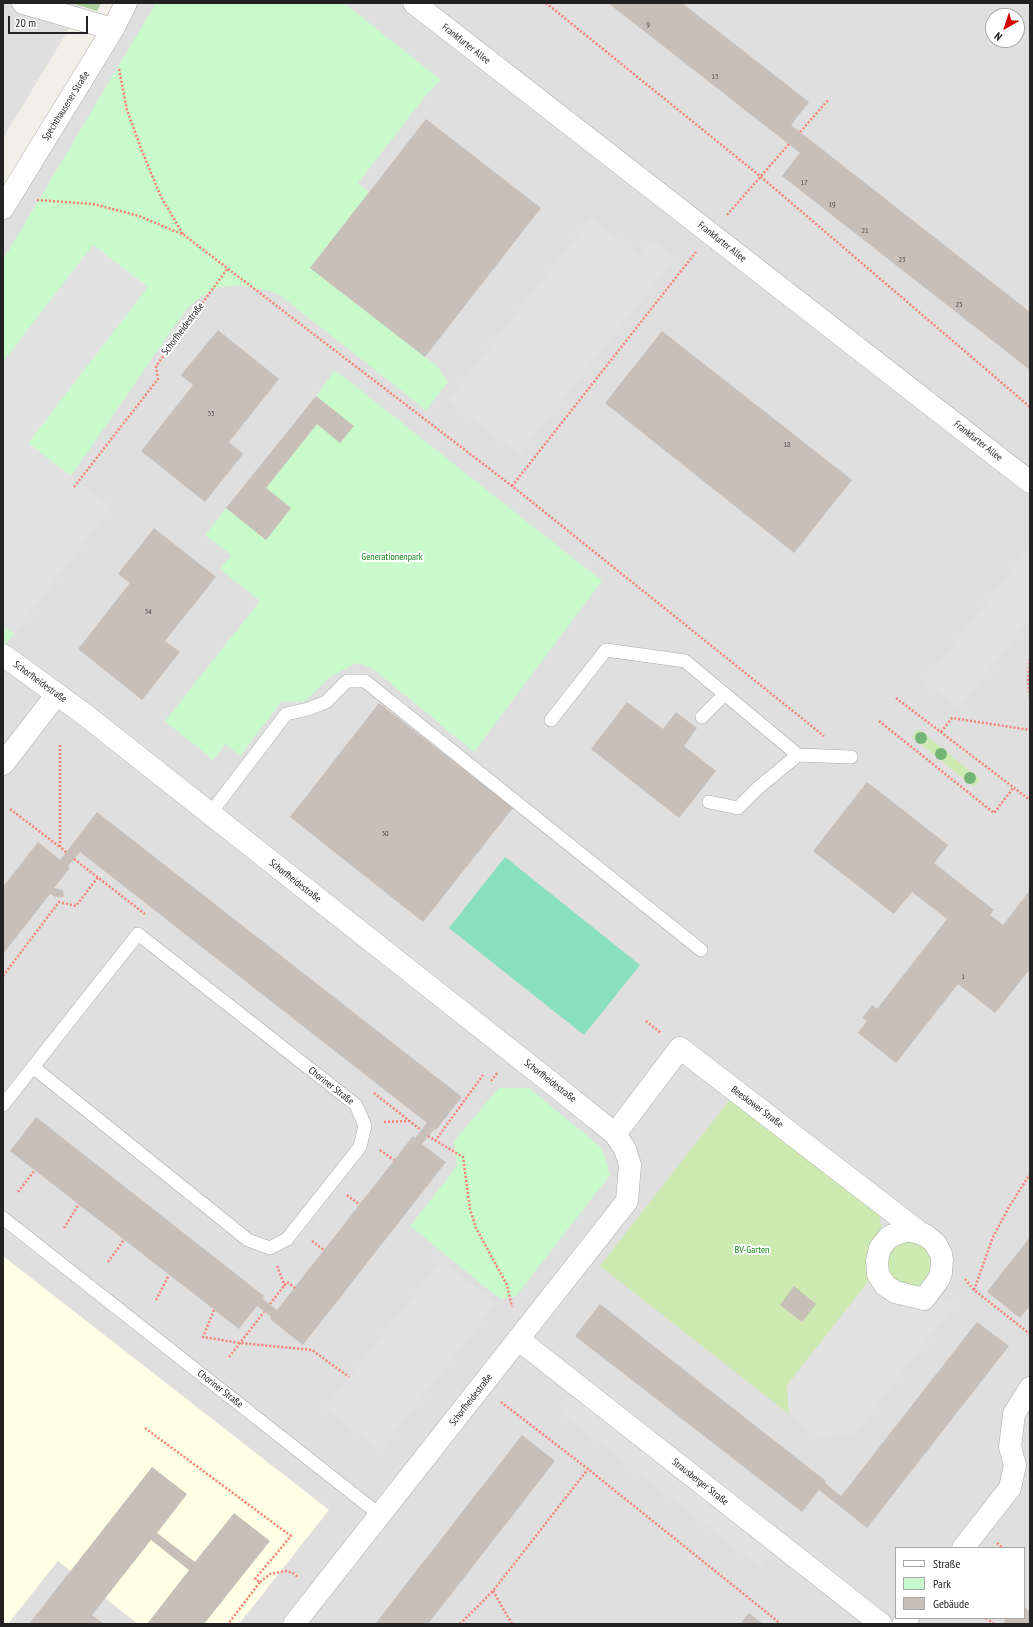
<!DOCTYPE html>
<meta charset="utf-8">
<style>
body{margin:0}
#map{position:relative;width:1033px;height:1627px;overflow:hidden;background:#f2efe9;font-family:"PT Sans Narrow",sans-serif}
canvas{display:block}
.frame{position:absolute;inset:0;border:4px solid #222;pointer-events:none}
.legend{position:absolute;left:895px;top:1547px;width:130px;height:72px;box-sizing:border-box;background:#fff;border:1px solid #a7a7a7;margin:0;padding:5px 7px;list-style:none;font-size:12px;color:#222}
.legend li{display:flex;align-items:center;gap:8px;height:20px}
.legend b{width:20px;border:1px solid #a7a7a7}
.north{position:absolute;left:985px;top:8px;width:40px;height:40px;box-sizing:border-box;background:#fff;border:1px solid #a7a7a7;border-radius:50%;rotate:219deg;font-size:11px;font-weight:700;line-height:16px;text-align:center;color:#222}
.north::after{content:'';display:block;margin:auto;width:14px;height:18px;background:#d40000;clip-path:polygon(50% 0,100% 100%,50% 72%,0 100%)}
.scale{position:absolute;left:8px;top:16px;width:80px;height:18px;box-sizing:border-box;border:2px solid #222;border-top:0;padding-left:5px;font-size:12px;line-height:14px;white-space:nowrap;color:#222;-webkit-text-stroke:3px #fff;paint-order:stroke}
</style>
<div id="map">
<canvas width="1033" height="1627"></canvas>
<div class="frame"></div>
<ul class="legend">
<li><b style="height:5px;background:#fff"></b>Straße</li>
<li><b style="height:11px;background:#c8facc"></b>Park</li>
<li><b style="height:11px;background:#c7bfb8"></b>Gebäude</li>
</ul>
<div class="north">N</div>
<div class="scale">20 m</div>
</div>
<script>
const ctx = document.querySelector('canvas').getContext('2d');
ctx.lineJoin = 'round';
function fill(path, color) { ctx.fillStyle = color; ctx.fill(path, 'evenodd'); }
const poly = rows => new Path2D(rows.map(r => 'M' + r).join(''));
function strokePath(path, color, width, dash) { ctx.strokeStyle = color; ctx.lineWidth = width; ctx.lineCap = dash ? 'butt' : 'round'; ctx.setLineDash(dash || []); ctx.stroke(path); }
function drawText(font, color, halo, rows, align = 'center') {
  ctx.font = font + ' "PT Sans Narrow",sans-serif'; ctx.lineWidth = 4; ctx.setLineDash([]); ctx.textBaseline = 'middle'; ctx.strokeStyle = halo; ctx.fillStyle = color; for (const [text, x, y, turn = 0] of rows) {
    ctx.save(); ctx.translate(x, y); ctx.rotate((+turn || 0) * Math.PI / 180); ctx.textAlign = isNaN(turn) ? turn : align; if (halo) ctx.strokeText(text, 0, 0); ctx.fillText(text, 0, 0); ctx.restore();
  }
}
fill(poly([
 [3,3,71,3,82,7,3,138],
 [133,3,1030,3,1030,1624,3,1624,3,215],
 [993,16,1017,16,1017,40,993,40],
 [896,1548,1024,1548,1024,1618,896,1618]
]), '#e0dfdf');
fill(poly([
 [3,1256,329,1510,239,1624,138,1624,58,1561,8,1624,3,1624]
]), '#ffffe5');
fill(poly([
 [918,729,980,779,974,787,912,737],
 [731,1098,847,1191,879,1215,882,1231,871,1278,787,1385,789,1414,600,1266],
 [906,1240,922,1244,930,1254,932,1262,930,1274,922,1284,914,1287,906,1288,886,1274,888,1251]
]), '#cdebb0');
fill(poly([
 [71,3,101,3,97,11]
]), '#add19e');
fill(poly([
 [156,3,344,3,441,80,427,94,358,183,369,192,310,268,438,367,448,382,426,410,277,293,241,285,219,287,202,296,187,308,71,476,28,443,147,287,93,245,3,362,3,260],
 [335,370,602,581,474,752,372,668,356,663,330,677,304,702,282,701,240,756,225,744,213,760,165,721,260,601,220,569,231,555,205,535,226,508,266,540,291,508,266,488,317,424,340,443,353,426,316,396],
 [3,626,14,634,3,648],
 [499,1088,529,1088,602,1148,610,1175,516,1296,500,1299,410,1226,457,1166,454,1141]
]), '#c8facc');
fill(poly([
 [505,857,640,965,584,1035,449,928]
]), '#88e0be');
fill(poly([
 [591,218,639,255,652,239,675,258,519,455,448,400],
 [93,245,148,287,28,443,111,507,14,634,3,626,3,362],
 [1030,546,1030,618,959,709,924,682],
 [441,1260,496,1303,380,1451,325,1408],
 [871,1278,923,1300,956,1302,856,1433,818,1438,789,1414,787,1386],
 [580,1388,778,1543,761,1568,561,1413]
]), '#e2e2e2');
fill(poly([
 [608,3,682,3,809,102,791,125,1030,312,1030,370,782,176,800,153],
 [426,119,541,208,425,357,310,268],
 [218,330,279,379,229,442,243,454,205,502,141,451,193,385,181,375],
 [662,331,852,480,794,553,605,403],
 [316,396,354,426,340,443,317,424,266,488,291,508,266,540,226,508],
 [154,528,216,577,165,641,180,652,142,700,78,649,130,583,118,574],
 [627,702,663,729,676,712,697,728,684,746,716,771,679,818,591,749],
 [379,703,513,808,423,922,290,817],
 [867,782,948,845,934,863,994,910,990,915,1003,925,1030,890,1030,969,995,1013,958,984,896,1063,858,1033,867,1021,862,1018,872,1005,877,1009,947,919,912,892,894,914,813,851],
 [97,812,462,1097,436,1130,434,1129,422,1144,446,1162,303,1345,270,1319,271,1317,257,1306,239,1329,10,1151,36,1117,264,1296,263,1299,277,1310,413,1136,415,1138,427,1123,80,852,68,866,70,868,54,888,63,890,64,897,56,897,50,894,3,954,3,887,38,842,60,860],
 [1030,1237,1030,1306,1020,1318,987,1292],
 [794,1286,816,1304,802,1322,780,1305],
 [600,1304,826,1481,825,1483,841,1496,977,1322,1009,1346,867,1528,819,1490,802,1512,575,1336],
 [522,1435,555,1461,428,1624,375,1624],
 [152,1467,187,1494,157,1533,195,1562,234,1513,270,1541,204,1624,147,1624,189,1570,151,1540,92,1615,104,1624,88,1624,87,1623,85,1624,29,1624],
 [1024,1607,1030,1612,1030,1624,1002,1624,1007,1618,1024,1618],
 [749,1613,763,1624,740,1624]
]), '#c7bfb8');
const service = poly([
 [702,717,725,694],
 [551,720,606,650,685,661,798,755,851,757],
 [709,802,738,808,759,787,798,755],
 [210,814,286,714,308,709,326,702,347,681,365,681,701,950],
 [3,1105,138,934,356,1105,365,1126,360,1147,287,1239,270,1248,248,1240,33,1067],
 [3,1218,380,1515]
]);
const minor = poly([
 [23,3,113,29],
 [414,3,1030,482],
 [3,208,113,29,126,3],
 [3,655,84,714,554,1085,615,1134,625,1149,630,1165,627,1201,294,1624],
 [3,764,57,694],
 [615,1134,680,1048,919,1232],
 [906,1231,912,1231,925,1235,935,1243,941,1254,942,1260,941,1273,939,1279,924,1299,895,1292,885,1285,878,1274,877,1261,880,1248,888,1238,893,1235,906,1231],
 [518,1339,881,1624],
 [963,1548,1010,1488,1015,1465,1010,1447,1014,1414,1030,1388],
 [903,1624,908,1618]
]);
strokePath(service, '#a9a9a9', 14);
strokePath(minor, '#a9a9a9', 23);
strokePath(poly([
 [546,3,760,176,1030,407],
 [119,69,127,110,142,151,161,197,183,234],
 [800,132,829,99],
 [37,200,93,204,139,216,184,235,512,486,824,736],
 [727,215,789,144],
 [512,486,696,252],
 [74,487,158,379,156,366,228,268],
 [1030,659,1028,680,1030,698],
 [896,698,1030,800],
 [879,721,994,813,1014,787],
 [941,732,952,718,1030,730],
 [60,745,60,847,67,853],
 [10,809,60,847],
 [74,859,145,914],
 [3,976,59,902,76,906,98,877],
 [646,1021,661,1033],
 [491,1081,498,1072],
 [374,1093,421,1130],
 [384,1122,409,1121],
 [428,1136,463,1157,470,1209,476,1228,507,1285,512,1307],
 [435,1141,483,1075],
 [380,1150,394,1160],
 [18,1192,35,1170],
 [347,1195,360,1205],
 [64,1228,79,1204],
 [312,1241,324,1250],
 [108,1262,124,1240],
 [277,1266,285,1286],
 [965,1279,974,1290,1030,1334],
 [974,1290,993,1237,1009,1207,1030,1174],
 [156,1300,169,1275],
 [270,1304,287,1282,295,1288],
 [214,1310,203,1337,240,1343,312,1350,349,1377],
 [229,1357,264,1312],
 [501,1402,588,1469,781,1624],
 [145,1428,291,1536,255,1579,260,1582,228,1624],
 [997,1543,1003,1548],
 [260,1582,270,1574,286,1571,293,1573,298,1577],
 [493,1591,512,1624],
 [986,1618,994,1624],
 [460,1624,493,1591,588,1469]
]), '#fa8072', 2.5, [2, 2]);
strokePath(service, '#fff', 13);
strokePath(minor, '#fff', 22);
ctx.fillStyle = '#74b475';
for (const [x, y] of [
 [921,738],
 [941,754],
 [970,778]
]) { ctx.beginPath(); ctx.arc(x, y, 6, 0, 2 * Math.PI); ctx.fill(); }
drawText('8px', '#4b4948', null, [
 ["9",648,25],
 ["13",715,77],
 ["17",804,183],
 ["19",832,205],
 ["21",865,231],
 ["23",902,260],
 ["25",959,305],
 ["35",211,414],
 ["18",787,445],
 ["34",148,612],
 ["30",385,834],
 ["1",963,977]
]);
drawText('10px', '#222', '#fff', [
 ["Frankfurter Allee",466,44,38],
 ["Spechthausener Straße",66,106,-58],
 ["Frankfurter Allee",722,242,38],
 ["Schorfheidestraße",183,329,-53],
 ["Frankfurter Allee",978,441,38],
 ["Schorfheidestraße",40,682,36],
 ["Schorfheidestraße",295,881,38],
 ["Schorfheidestraße",550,1081,38],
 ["Choriner Straße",331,1086,38],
 ["Beeskower Straße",757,1107,37],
 ["Choriner Straße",220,1389,38],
 ["Schorfheidestraße",471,1400,-52],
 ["Strausberger Straße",700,1482,38]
]);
drawText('10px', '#0c8416', '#fff', [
 ["Generationenpark",392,557],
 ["BV-Garten",752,1250]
]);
</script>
